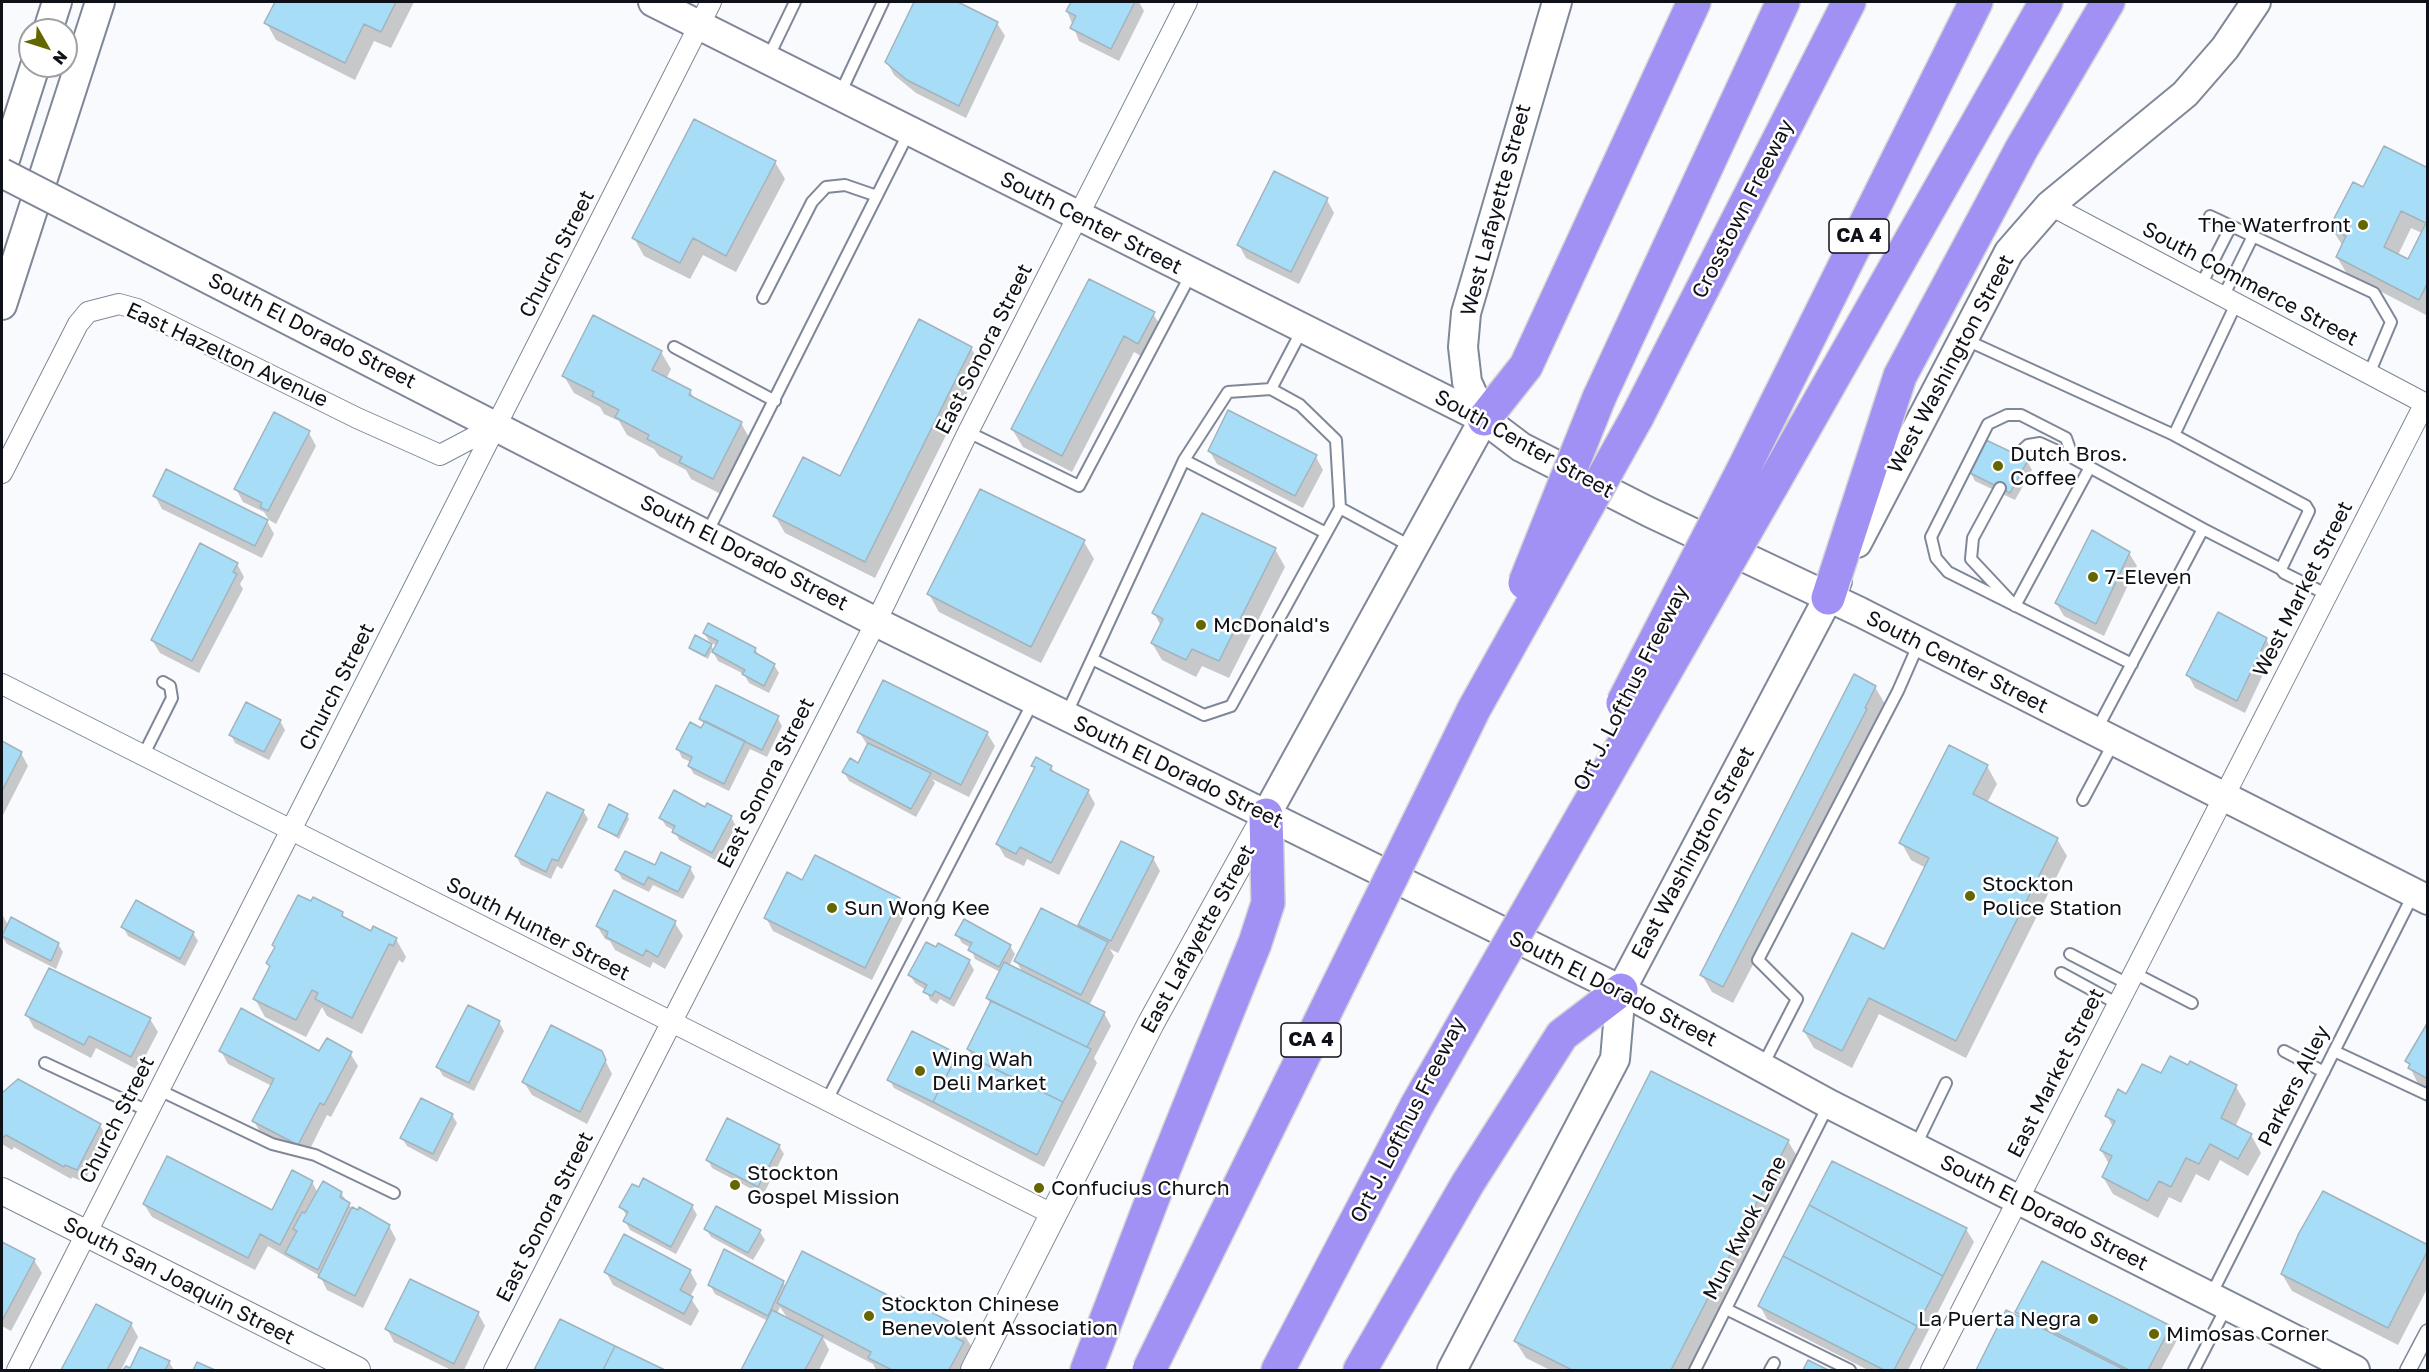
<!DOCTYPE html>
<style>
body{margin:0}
#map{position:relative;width:2429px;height:1372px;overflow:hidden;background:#f8fafd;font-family:"Golos Text",sans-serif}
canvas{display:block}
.frame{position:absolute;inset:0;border:3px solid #0e1117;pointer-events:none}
.north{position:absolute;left:18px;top:18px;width:60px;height:60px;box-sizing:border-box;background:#fff;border:2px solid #9fa0a2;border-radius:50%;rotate:129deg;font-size:16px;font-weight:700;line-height:24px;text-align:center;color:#0e1117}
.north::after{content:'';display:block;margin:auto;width:21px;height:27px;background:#646600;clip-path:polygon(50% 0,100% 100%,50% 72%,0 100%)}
</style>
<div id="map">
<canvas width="2429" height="1372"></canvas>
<div class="frame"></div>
<div class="north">N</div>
</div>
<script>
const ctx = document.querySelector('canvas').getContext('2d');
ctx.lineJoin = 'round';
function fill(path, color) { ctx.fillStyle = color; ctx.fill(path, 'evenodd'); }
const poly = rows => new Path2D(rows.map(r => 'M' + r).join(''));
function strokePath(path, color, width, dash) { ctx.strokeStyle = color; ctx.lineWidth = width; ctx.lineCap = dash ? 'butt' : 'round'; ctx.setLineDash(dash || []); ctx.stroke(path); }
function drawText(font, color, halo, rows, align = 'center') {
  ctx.font = font + ' "Golos Text",sans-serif'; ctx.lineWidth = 5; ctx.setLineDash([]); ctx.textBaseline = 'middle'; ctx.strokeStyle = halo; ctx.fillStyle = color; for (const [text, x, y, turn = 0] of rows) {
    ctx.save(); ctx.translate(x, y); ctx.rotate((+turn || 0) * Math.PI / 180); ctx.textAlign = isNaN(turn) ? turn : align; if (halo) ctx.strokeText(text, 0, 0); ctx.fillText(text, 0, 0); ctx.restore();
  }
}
fill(poly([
 [276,2,414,2,391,48,374,41,355,80,276,40,266,22],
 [915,2,954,2,997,23,1005,36,966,118,916,93,894,75,887,62],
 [1072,2,1139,2,1144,11,1119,61,1079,41,1067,11],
 [775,162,785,179,736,272,703,255,690,279,644,256,634,238],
 [2428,170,2428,316,2347,274,2337,257,2343,246,2331,228,2363,189],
 [2411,228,2422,233,2409,261,2398,255],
 [1327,200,1334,213,1299,284,1246,258,1239,245],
 [1090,281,1153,314,1164,331,1148,360,1134,352,1072,472,1023,447,1012,429],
 [971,348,981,365,875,578,785,533,775,516,840,478],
 [661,352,671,369,666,379,690,391,695,400,741,423,751,441,723,495,691,479,686,470,659,456,654,449,627,435,619,421,604,414,600,407,574,393,564,376],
 [309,433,316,446,276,524,269,520,264,512,243,502,236,489],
 [1209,450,1316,457,1323,470,1303,508,1217,464],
 [2027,461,2032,470,2015,500,1975,481,1970,472],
 [155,496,267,521,274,534,262,558,162,509],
 [1084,542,1094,559,1041,663,939,612,929,594],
 [1275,549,1285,567,1229,678,1202,666,1196,677,1162,660,1152,643,1161,626,1154,613],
 [2129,553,2137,566,2104,636,2064,616,2056,603],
 [237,564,244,577,240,584,243,589,199,673,160,653,152,640],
 [704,633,755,649,760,657,774,665,779,673,769,693,749,683,744,674,718,661,712,650,708,659,693,651,691,648,711,645,714,651,717,646,709,641],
 [2266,639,2273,653,2245,713,2195,688,2188,675],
 [1875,687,1885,704,1875,725,1876,728,1733,1003,1712,992,1702,975],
 [777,717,782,726,767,757,750,749,729,791,694,774,689,766,691,762,682,758,678,749,702,730,704,725,701,718],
 [280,721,285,730,269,760,235,743,231,735],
 [859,732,987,733,995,746,969,797,932,779,935,783,916,817,849,781,844,772,858,765,868,746],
 [2,743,21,753,28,766,2,817],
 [1033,766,1051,767,1055,774,1088,791,1095,804,1059,875,1027,859,1024,866,1005,857,997,843,1035,770],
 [1987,766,1997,784,1987,803,2057,839,2067,856,1966,1058,1879,1014,1852,1068,1814,1048,1804,1031,1884,952,1926,868,1911,860,1901,842],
 [706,809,731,817,736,826,717,861,679,840,675,831,666,826,661,818],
 [583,811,588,819,562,869,557,866,551,879,521,865,516,856],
 [627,815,629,819,619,839,599,827],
 [1153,858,1160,871,1118,953,1110,949,1114,956,1089,1006,1104,1013,1111,1026,1094,1058,1097,1063,1044,1167,894,1088,889,1079,957,1055,961,1063,975,1061,968,1049,991,1004,987,998,1000,972,975,959,971,948,962,943,957,935,1010,946,1015,954,1009,966,1023,973,1016,961,1083,931,1080,925],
 [690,868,695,877,683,899,653,885,649,892,622,879,617,870],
 [803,882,898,899,906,912,872,980,773,931,766,918],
 [615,892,675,923,683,936,665,969,653,962,650,968,615,950,610,941,605,939,597,926],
 [311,903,342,914,345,919,371,933,396,939,406,957,403,963,399,960,362,1034,327,1016,322,1007,306,1037,265,1017,255,999,271,968,268,963,276,949,274,945],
 [2,914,8,925,58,944,63,952,56,969,7,944,2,937],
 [123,927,193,933,198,941,185,966,128,936],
 [969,961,974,970,954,1007,940,999,937,1004,930,1000,926,990,915,983,910,975],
 [27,1015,150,1019,158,1032,138,1070,96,1048,91,1058,34,1028],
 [499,1022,504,1031,474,1091,443,1076,438,1067],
 [2428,1025,2428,1090,2419,1086,2407,1061],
 [221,1051,350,1053,358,1066,331,1117,327,1115,306,1157,261,1134,254,1121,272,1086,228,1064],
 [601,1052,612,1074,587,1124,532,1095,524,1082],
 [2191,1063,2236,1087,2246,1104,2235,1127,2251,1135,2261,1153,2248,1176,2220,1160,2209,1181,2196,1174,2181,1203,2169,1197,2158,1218,2113,1194,2103,1177,2109,1164,2101,1150,2113,1127,2107,1116,2127,1096,2161,1075,2189,1067],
 [18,1081,100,1125,107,1138,84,1182,72,1177,71,1179,14,1147,12,1150,2,1144,2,1095],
 [452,1115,457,1123,437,1162,407,1146,402,1138],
 [1788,1141,1798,1158,1690,1370,1550,1370,1526,1358,1515,1341],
 [779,1146,784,1154,763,1195,712,1168,708,1160],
 [312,1182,318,1193,341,1193,352,1209,389,1226,396,1239,363,1308,327,1290,320,1276,268,1246,255,1270,152,1217,144,1204,272,1212],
 [692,1206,697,1215,676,1254,630,1230,625,1221,627,1216,621,1207],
 [706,1229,760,1232,765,1240,753,1260,711,1237],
 [1966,1229,1974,1242,1908,1370,1868,1370,1767,1319,1760,1306],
 [2,1244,34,1260,42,1273,11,1331,2,1326],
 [2428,1247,2428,1287,2398,1345,2292,1291,2282,1274],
 [690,1271,697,1284,690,1297,699,1311,691,1326,613,1285,606,1272],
 [783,1282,786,1287,898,1302,961,1329,971,1346,968,1352,973,1361,968,1370,876,1370,873,1364,823,1338,829,1350,819,1370,743,1370,768,1321,715,1294,710,1285],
 [780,1307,788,1319,777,1314],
 [97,1306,131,1324,138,1337,121,1370,63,1370],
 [2007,1312,2021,1319,2017,1312,2169,1327,2177,1340,2161,1370,1978,1370],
 [478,1313,485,1326,464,1370,451,1370,394,1342,387,1329],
 [561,1321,661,1370,536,1370],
 [141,1349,169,1362,174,1370,125,1370,126,1368,130,1370]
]), '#0003');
const building = poly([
 [275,2,396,2,381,32,364,24,345,63,264,23,275,2],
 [914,2,958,2,998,22,959,106,907,80,885,62,914,2],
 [1071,2,1135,2,1111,49,1070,28,1076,16,1066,11,1071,2],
 [694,119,776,161,726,256,693,238,680,263,632,238,694,119],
 [2384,146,2428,168,2428,282,2419,300,2336,257,2346,236,2329,228,2353,182,2363,187,2384,146],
 [2401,211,2426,223,2408,259,2384,247,2401,211],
 [1274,171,1328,198,1291,272,1237,245,1274,171],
 [1089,279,1155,312,1138,344,1124,336,1062,456,1011,429,1089,279],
 [593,315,662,351,652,370,691,390,689,395,742,422,713,479,679,462,682,457,647,439,649,435,615,417,619,410,592,396,594,392,562,376,593,315],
 [919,319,972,347,865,562,773,516,803,457,840,476,919,319],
 [1228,410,1317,455,1295,496,1208,451,1228,410],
 [274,412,310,431,268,511,260,507,262,503,234,489,274,412],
 [1986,440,2028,460,2010,493,1968,472,1986,440],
 [166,469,268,520,255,546,153,496,166,469],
 [980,489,1085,540,1031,647,927,594,980,489],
 [1202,513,1276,548,1219,661,1192,649,1186,660,1151,643,1163,619,1152,613,1202,513],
 [2092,530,2130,552,2096,624,2055,603,2092,530],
 [200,543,238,563,233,572,237,574,192,661,151,640,200,543],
 [2218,612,2267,638,2237,701,2186,675,2218,612],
 [708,623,756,648,754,652,775,664,764,686,742,674,745,670,712,652,718,641,703,633,708,623],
 [695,635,712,644,705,656,689,648,695,635],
 [1854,674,1876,686,1865,708,1867,709,1723,987,1700,975,1854,674],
 [883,680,988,732,961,785,857,732,883,680],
 [716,685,779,716,762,750,699,719,716,685],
 [246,702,281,720,264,752,229,735,246,702],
 [705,721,745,741,724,784,688,766,692,757,676,749,690,722,701,728,705,721],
 [2,741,22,752,2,791,2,741],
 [868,743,931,773,911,809,842,772,850,758,858,763,868,743],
 [1949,745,1988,765,1973,794,2058,838,1956,1041,1869,998,1842,1051,1803,1031,1852,933,1884,949,1929,858,1899,843,1949,745],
 [1036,757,1052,766,1050,770,1089,790,1051,863,1020,847,1016,854,996,844,1035,767,1031,766,1036,757],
 [674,790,705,807,707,803,732,816,712,853,672,832,675,826,659,818,674,790],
 [547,792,584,810,558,861,552,859,546,872,515,856,547,792],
 [609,804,628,814,617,836,598,827,609,804],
 [1121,841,1154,857,1111,941,1078,925,1121,841],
 [625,851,655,865,661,852,691,867,678,892,648,877,644,885,615,870,625,851],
 [815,855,900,898,865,968,764,918,787,872,802,880,815,855],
 [614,890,676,921,658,957,646,950,643,956,606,937,608,932,596,926,614,890],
 [298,895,311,901,313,897,343,912,342,916,371,931,373,926,397,938,393,946,389,944,352,1018,315,999,318,993,312,990,296,1020,253,999,270,966,266,963,275,947,272,945,298,895],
 [136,900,194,932,180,959,121,927,136,900],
 [1041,908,1108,942,1081,995,1014,961,1041,908],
 [11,917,59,943,51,961,2,936,11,917],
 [964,919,1011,945,999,967,968,950,972,943,955,935,964,919],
 [926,942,936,947,938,943,970,960,950,999,935,991,932,996,923,992,927,985,908,975,926,942],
 [1004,962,1105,1012,1087,1047,986,998,1004,962],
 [49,968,151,1018,131,1057,89,1036,84,1045,25,1015,49,968],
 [991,1001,1091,1049,1063,1102,975,1059,977,1054,967,1049,991,1001],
 [468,1005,500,1021,469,1083,436,1067,468,1005],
 [241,1008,319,1051,327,1038,352,1052,324,1105,320,1103,298,1145,252,1121,274,1079,219,1051,241,1008],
 [2428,1022,2428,1079,2408,1068,2410,1064,2405,1061,2428,1022],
 [551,1025,602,1051,606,1060,580,1112,522,1082,551,1025],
 [912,1031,958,1054,933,1102,887,1080,912,1031],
 [964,1054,1063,1102,1037,1155,933,1102,953,1063,958,1066,964,1054],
 [2170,1056,2188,1065,2190,1061,2237,1085,2221,1118,2252,1134,2238,1159,2210,1144,2199,1164,2186,1158,2171,1187,2159,1181,2148,1201,2102,1177,2112,1156,2100,1150,2115,1121,2105,1116,2118,1089,2126,1094,2142,1064,2161,1073,2170,1056],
 [1651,1071,1789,1140,1671,1370,1572,1370,1514,1341,1651,1071],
 [18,1079,101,1124,77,1170,65,1165,64,1167,6,1135,4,1137,2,1136,2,1093,18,1079],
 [421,1098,453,1114,433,1154,400,1138,421,1098],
 [727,1118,780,1145,758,1187,706,1160,727,1118],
 [167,1156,272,1210,292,1170,313,1181,280,1245,260,1234,248,1258,143,1204,167,1156],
 [1832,1161,1967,1228,1943,1276,1809,1205,1832,1161],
 [643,1178,693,1205,671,1247,623,1221,628,1212,619,1207,632,1184,639,1187,643,1178],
 [323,1181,342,1192,340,1197,350,1203,318,1270,285,1253,297,1231,293,1229,302,1212,305,1213,323,1181],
 [2323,1191,2428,1245,2428,1250,2388,1328,2281,1274,2299,1233,2323,1191],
 [1809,1205,1943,1276,1917,1326,1783,1256,1809,1205],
 [716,1206,761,1230,748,1253,704,1229,716,1206],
 [352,1207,358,1210,359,1207,390,1225,355,1296,318,1277,352,1207],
 [624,1234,691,1270,680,1290,693,1297,684,1314,604,1272,624,1234],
 [2,1242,35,1259,3,1319,2,1318,2,1242],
 [724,1249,784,1281,768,1316,708,1285,724,1249],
 [802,1251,897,1300,900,1296,962,1328,956,1338,964,1342,949,1370,892,1370,868,1358,871,1352,777,1303,802,1251],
 [1783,1256,1917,1326,1894,1370,1884,1370,1758,1306,1783,1256],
 [2042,1261,2171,1326,2148,1370,2129,1370,2015,1312,2042,1261],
 [410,1279,479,1312,454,1364,385,1329,410,1279],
 [96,1304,132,1323,107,1370,61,1370,96,1304],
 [772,1310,823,1336,805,1370,741,1370,772,1310],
 [2006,1310,2125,1370,1976,1370,2006,1310],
 [560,1319,615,1346,603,1370,534,1370,560,1319],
 [615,1346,665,1370,603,1370,615,1346],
 [140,1347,170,1361,165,1370,123,1370,126,1366,130,1368,140,1347],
 [1808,1360,1828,1370,1803,1370,1808,1360],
 [197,1362,215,1370,193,1370,197,1362]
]);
fill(building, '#a8ddf8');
strokePath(building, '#a1b4be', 1.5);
const service = poly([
 [768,58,795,2],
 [839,96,883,2],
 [2210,216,2374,293,2391,322,2369,374],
 [2201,285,2231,226],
 [2223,297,2253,236],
 [763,298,812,202,826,187,845,185,877,196],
 [2236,304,2174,435,2306,506,2309,511,2281,569,2284,573,2328,595],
 [1964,339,2174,435],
 [674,347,775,401],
 [1271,389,1300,405,1336,440,1340,508,1412,547],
 [968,432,1079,486,1191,274],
 [2017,455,2028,445,2040,443,2073,458],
 [1184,460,1326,533],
 [2000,488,1973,538,1971,559,2015,606,2090,467],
 [707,533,909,132],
 [1092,659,1204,715,1231,706,1340,508],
 [2132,664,1948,572,1936,558,1931,537,1988,424,2007,415,2021,415,2066,438,2073,458,2203,529],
 [1066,715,1184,460,1228,392,1271,389,1303,328],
 [2096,731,2203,529,2281,569],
 [143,756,172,698,170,686,163,682],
 [2083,800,2114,742],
 [2070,954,2128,984],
 [2061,973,2118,1004],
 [2134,973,2192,1003],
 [2284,1051,2324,1072],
 [2334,1051,2428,1095],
 [45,1063,148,1111],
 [1763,1065,1797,999,1758,960,1898,691,1919,643],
 [159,1090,272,1144,315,1155,394,1193],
 [826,1102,1034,700],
 [1915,1147,1946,1083],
 [2210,1297,2414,893],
 [1726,1309,1850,1370],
 [1695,1370,1829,1104],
 [1770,1370,1774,1363],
 [2194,1370,2227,1306]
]);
const pedestrian = poly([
 [2408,1370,2428,1332]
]);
const minor = poly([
 [2050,205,2428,405],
 [2,473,78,324,88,312,119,304,137,309,357,418,440,455,497,425],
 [2,684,1054,1215],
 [17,1370,711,2],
 [494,1370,876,622,968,432,1187,2],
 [1931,1370,2425,403]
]);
const tertiary = poly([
 [2,1191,357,1370],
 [974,1370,1151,1023,1266,815]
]);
const secondary = poly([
 [653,2,1484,419,1521,447,1649,512,1860,612,2428,900],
 [48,30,57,2],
 [2,169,35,66],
 [152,250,876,622,1621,990,1829,1104,2355,1370],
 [2,305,100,2],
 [1484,419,1467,382,1463,347,1466,313,1557,2],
 [1857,543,2009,252,2050,205,2185,94,2225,48,2256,2],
 [1266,815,1484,419],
 [1452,1370,1615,1059,1621,990,1837,581]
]);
const motorway = poly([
 [1599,398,1783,2],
 [1637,417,1849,2],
 [1484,419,1526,366,1694,2],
 [1743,470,1976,2],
 [1772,485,2046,2],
 [1828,598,1900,376,2022,148,2108,2],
 [1087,1370,1162,1174,1255,943,1268,903,1266,815],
 [1278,1370,1417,1105],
 [1360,1370,1468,1183,1562,1035,1621,990]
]);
strokePath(service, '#7f8898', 14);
strokePath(pedestrian, '#7f8898', 18);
strokePath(minor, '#7f8898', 22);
strokePath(tertiary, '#7f8898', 28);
strokePath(secondary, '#7f8898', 32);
strokePath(motorway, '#d4d4d5', 36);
strokePath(service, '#fff', 10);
strokePath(pedestrian, '#fff', 15);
strokePath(minor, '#fff', 20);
strokePath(tertiary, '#fff', 26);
strokePath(secondary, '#fff', 28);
strokePath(motorway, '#a191f4', 33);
const secondaryBridge = poly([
 [2,173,152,250]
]);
const motorwayBridge = poly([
 [1525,583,1599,398],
 [1623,703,1743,470],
 [1417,1105,1772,485],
 [1149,1370,1474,709,1637,417]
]);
strokePath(secondaryBridge, '#7f8898', 32, []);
strokePath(motorwayBridge, '#d4d4d5', 36, []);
strokePath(secondaryBridge, '#fff', 28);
strokePath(motorwayBridge, '#a191f4', 33);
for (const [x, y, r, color] of [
 [2363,225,6,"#646600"],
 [1998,466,6,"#646600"],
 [2093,577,6,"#646600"],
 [1201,625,6,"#646600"],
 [1970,896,6,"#646600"],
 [832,908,6,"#646600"],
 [920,1071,6,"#646600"],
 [735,1185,6,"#646600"],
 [1039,1188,6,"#646600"],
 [869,1316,6,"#646600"],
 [2093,1319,6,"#646600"],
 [2154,1334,6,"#646600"]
]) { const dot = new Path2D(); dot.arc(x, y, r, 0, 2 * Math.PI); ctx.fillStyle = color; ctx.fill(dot); strokePath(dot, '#fff', 2); }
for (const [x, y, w] of [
 [1859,236,60],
 [1311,1040,60]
]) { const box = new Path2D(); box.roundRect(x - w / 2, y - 17, w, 34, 4.5); ctx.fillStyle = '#fff'; ctx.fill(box); strokePath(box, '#0e1117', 1.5); }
drawText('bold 20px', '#0e1117', null, [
 ["CA 4",1859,236],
 ["CA 4",1311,1040]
]);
drawText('21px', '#0e1117', '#fff', [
 ["Crosstown Freeway",1743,209,-63],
 ["West Lafayette Street",1496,210,-75],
 ["South Center Street",1091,223,27],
 ["Church Street",557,254,-63],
 ["South Commerce Street",2250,284,28],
 ["South El Dorado Street",312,331,27],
 ["East Sonora Street",984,349,-63],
 ["East Hazelton Avenue",227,355,25],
 ["West Washington Street",1951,364,-62],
 ["South Center Street",1524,444,29],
 ["South El Dorado Street",744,553,27],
 ["West Market Street",2303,589,-63],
 ["South Center Street",1957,662,27],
 ["Church Street",337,687,-63],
 ["Ort J. Lofthus Freeway",1631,688,-63],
 ["South El Dorado Street",1178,772,26],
 ["East Sonora Street",766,783,-63],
 ["East Washington Street",1693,853,-62],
 ["South Hunter Street",538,929,27],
 ["East Lafayette Street",1198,939,-61],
 ["South El Dorado Street",1613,989,27],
 ["East Market Street",2056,1073,-63],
 ["Parkers Alley",2294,1086,-63],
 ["Church Street",117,1120,-63],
 ["Ort J. Lofthus Freeway",1408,1120,-63],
 ["South El Dorado Street",2044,1213,27],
 ["East Sonora Street",545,1217,-63],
 ["Mun Kwok Lane",1745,1228,-63],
 ["South San Joaquin Street",179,1281,27]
]);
drawText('21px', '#0e1117', '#fff', [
 ["The Waterfront",2351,225,"right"],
 ["Dutch Bros.",2010,454],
 ["Coffee",2010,478],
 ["7-Eleven",2105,577],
 ["McDonald's",1213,625],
 ["Stockton",1982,884],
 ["Police Station",1982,908],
 ["Sun Wong Kee",844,908],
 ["Wing Wah",932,1059],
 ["Deli Market",932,1083],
 ["Stockton",747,1173],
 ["Gospel Mission",747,1197],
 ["Confucius Church",1051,1188],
 ["Stockton Chinese",881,1304],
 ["Benevolent Association",881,1328],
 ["La Puerta Negra",2081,1319,"right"],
 ["Mimosas Corner",2166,1334]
], 'left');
</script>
